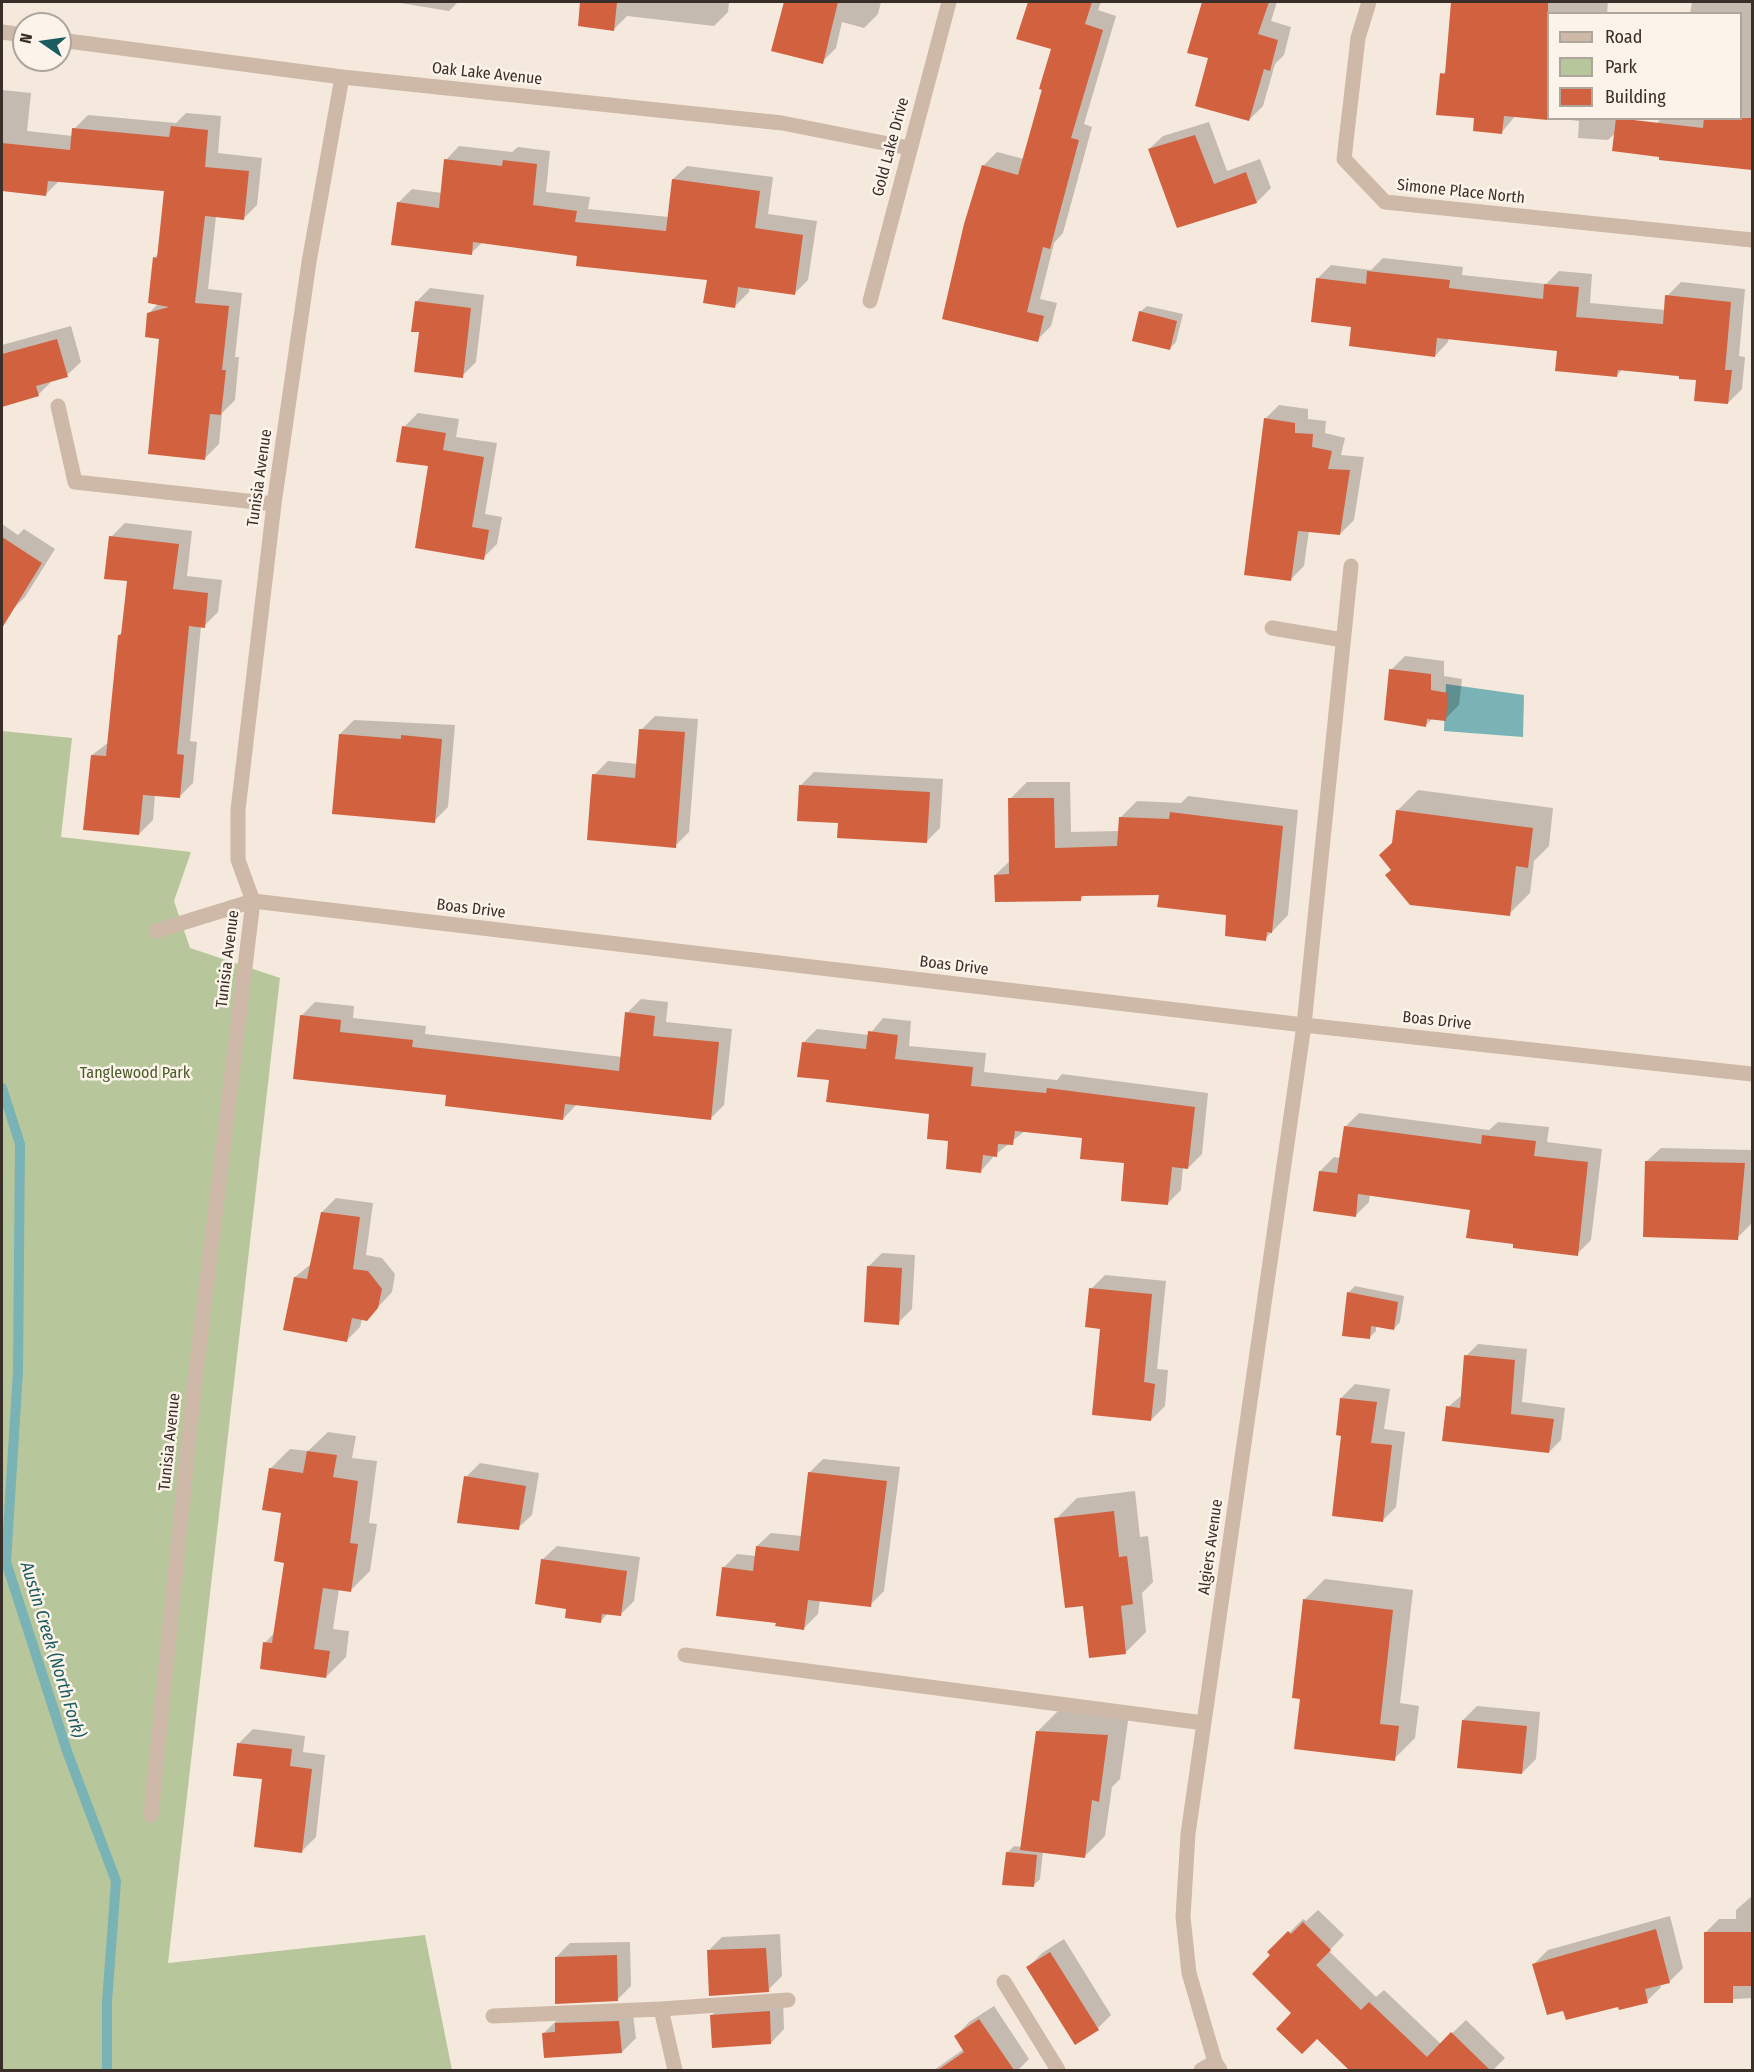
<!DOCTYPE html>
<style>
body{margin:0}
#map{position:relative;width:1754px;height:2072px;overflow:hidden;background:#f5e9dd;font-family:"Fira Sans Condensed",sans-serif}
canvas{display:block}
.frame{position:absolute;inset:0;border:3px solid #3a2e29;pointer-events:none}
.legend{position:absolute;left:1547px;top:12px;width:195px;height:108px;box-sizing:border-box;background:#fcf4ea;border:2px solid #aea59d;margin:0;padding:8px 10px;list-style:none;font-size:18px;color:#3a2e29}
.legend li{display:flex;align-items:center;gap:12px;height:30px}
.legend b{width:30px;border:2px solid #aea59d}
.north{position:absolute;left:12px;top:12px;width:60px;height:60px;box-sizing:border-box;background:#fcf4ea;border:2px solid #aea59d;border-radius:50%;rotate:283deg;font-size:16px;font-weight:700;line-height:24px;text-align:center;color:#3a2e29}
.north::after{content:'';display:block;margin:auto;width:21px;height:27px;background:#1a5c60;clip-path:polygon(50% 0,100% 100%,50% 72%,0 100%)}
</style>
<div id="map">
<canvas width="1754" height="2072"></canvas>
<div class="frame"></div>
<ul class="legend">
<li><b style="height:8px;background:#ceb9a8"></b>Road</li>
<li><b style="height:16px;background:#b8c69b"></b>Park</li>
<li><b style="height:16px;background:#d1613f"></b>Building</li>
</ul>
<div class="north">N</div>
</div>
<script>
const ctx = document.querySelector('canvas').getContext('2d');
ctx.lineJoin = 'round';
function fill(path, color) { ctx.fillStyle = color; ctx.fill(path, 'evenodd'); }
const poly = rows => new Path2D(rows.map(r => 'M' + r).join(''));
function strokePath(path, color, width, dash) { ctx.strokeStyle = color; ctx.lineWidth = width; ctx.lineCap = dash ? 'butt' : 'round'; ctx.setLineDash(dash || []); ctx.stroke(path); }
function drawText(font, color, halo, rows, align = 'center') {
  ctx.font = font + ' "Fira Sans Condensed",sans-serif'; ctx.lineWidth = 5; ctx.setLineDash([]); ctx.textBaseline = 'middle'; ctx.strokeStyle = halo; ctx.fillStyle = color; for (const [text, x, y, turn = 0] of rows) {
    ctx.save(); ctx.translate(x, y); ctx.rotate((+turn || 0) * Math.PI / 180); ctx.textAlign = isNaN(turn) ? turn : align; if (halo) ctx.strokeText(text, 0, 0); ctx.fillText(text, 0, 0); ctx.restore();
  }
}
fill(poly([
 [2,731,72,738,61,837,191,852,174,901,190,948,280,978,168,1963,425,1935,452,2070,2,2070]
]), '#b8c69b');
fill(poly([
 [1446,684,1524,695,1523,737,1444,731]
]), '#79b3b5');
fill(poly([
 [394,2,458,2,449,11],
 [582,2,729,2,728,12,714,26,627,16,614,29,579,25],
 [784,2,881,2,878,14,864,28,842,22,836,48,822,62,773,50],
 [1034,2,1101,2,1098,10,1116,16,1084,124,1092,127,1063,233,1054,243,1040,299,1057,303,1051,326,1037,340,944,318,983,166,997,152,1024,159,1052,48,1028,7],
 [1203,2,1277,2,1271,21,1291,27,1284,55,1275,64,1263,106,1249,120,1210,57,1189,52],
 [1500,2,1608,2,1607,14,1548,14,1548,118,1516,115,1502,132,1476,117,1442,74,1496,35],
 [1692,2,1752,2,1752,168,1660,159,1657,123,1662,118,1740,118,1740,14,1690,14],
 [2,90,31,93,27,131,73,136,74,129,88,115,176,123,186,113,221,116,218,153,262,158,257,205,243,219,216,216,208,289,242,293,235,357,239,357,235,400,222,413,219,444,205,458,161,337,148,314,159,303,154,258,159,253,166,189,60,180,46,194,2,189],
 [1554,118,1622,118,1622,127,1608,140,1578,138,1579,121],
 [1209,122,1227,171,1260,159,1271,188,1257,202,1178,226,1149,149,1163,136],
 [459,146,512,152,518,147,550,151,546,192,590,197,588,209,669,217,673,179,687,166,773,177,768,214,817,221,808,280,794,294,749,287,749,292,735,306,709,279,579,254,483,242,471,253,398,203,412,189,442,193,446,160],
 [1383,258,1463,267,1462,275,1546,284,1559,271,1592,274,1590,303,1666,310,1667,296,1681,282,1745,289,1739,356,1745,357,1742,389,1728,403,1698,379,1623,369,1617,375,1559,350,1449,337,1448,342,1435,356,1352,326,1317,279,1331,265,1371,270],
 [430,288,484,295,476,362,462,376,416,302],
 [1147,306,1183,314,1176,342,1170,348,1140,312],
 [71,326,81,362,67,375,52,381,38,395,2,406,2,345],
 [1279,405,1308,409,1308,419,1326,421,1325,433,1345,438,1341,455,1364,457,1354,520,1340,534,1309,530,1304,566,1290,580,1265,419],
 [418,413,459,419,456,437,497,443,485,514,502,517,497,544,483,558,430,465,404,427],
 [125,523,192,531,187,576,222,580,218,612,204,626,201,626,190,741,197,742,193,783,179,797,155,794,153,820,139,834,92,755,109,742,119,635,122,632,129,580,111,537],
 [2,524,18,535,24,529,55,549,25,597,11,611,2,605],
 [1405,656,1444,661,1444,676,1462,679,1459,705,1445,719,1433,718,1426,725,1391,670],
 [655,716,698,719,689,832,675,846,594,775,608,761,638,764,641,730],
 [354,720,455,725,448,807,434,821,340,734],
 [814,772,943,779,940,828,926,842,800,786],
 [1027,782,1070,782,1071,832,1119,831,1120,818,1137,801,1181,803,1188,796,1298,810,1288,915,1265,939,1227,914,1160,894,1085,894,1080,900,995,875,1011,860,1010,799],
 [1418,790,1553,808,1549,846,1534,861,1530,893,1509,914,1393,869,1397,811],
 [641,999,668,1002,666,1022,732,1029,724,1105,710,1119,577,1104,563,1119,447,1094,301,1016,315,1002,354,1006,353,1018,426,1026,425,1034,622,1057,627,1013],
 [883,1018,911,1021,909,1046,986,1053,984,1072,1057,1080,1062,1074,1208,1093,1202,1154,1188,1168,1183,1167,1181,1190,1167,1204,1126,1162,1084,1137,1026,1130,995,1155,981,1171,950,1140,931,1113,830,1079,803,1043,817,1029,869,1035],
 [1359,1113,1489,1130,1498,1122,1549,1127,1547,1142,1602,1149,1591,1240,1577,1254,1515,1242,1472,1208,1370,1194,1369,1202,1355,1216,1320,1171,1334,1157,1340,1158,1345,1127],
 [1661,1148,1752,1150,1751,1224,1737,1238,1647,1161],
 [336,1198,373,1203,366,1255,382,1258,395,1274,392,1292,366,1320,362,1319,360,1327,346,1341,295,1277,311,1264,322,1212],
 [882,1253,915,1255,912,1309,898,1323,868,1267],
 [1105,1275,1166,1281,1157,1369,1168,1370,1165,1406,1151,1420,1102,1327,1091,1289],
 [1355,1286,1404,1296,1400,1322,1394,1329,1376,1326,1376,1331,1369,1338,1349,1292],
 [1478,1344,1527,1349,1522,1402,1565,1408,1561,1440,1549,1452,1448,1407,1462,1395,1466,1356],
 [1355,1384,1390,1389,1384,1429,1405,1432,1396,1507,1382,1521,1343,1435,1341,1398],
 [328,1432,356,1436,352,1458,377,1461,369,1523,377,1524,370,1571,350,1591,339,1589,333,1629,349,1631,346,1657,326,1677,265,1643,275,1632,285,1562,283,1512,270,1469,290,1449,308,1451],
 [823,1459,900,1467,884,1591,870,1605,820,1599,818,1614,804,1628,778,1622,723,1568,737,1554,756,1556,757,1546,771,1533,802,1536,809,1473],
 [480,1463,539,1473,532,1515,518,1528,466,1477],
 [1135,1491,1140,1537,1148,1536,1153,1582,1142,1593,1146,1632,1125,1653,1084,1604,1056,1519,1077,1498],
 [557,1546,640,1557,634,1601,620,1615,608,1613,600,1622,568,1607,543,1559],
 [1325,1579,1413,1590,1400,1703,1419,1706,1415,1738,1394,1759,1302,1698,1304,1600],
 [1477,1706,1540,1712,1536,1759,1522,1773,1463,1720],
 [1058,1711,1129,1714,1120,1779,1112,1787,1105,1836,1084,1857,1043,1851,1040,1879,1033,1886,1007,1853,1014,1846,1022,1847,1037,1732],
 [253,1729,305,1736,303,1752,325,1755,316,1837,302,1851,264,1778,239,1743],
 [1752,1896,1752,1998,1705,2001,1705,1933,1719,1919,1736,1919,1736,1910],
 [1318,1910,1344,1935,1329,1951,1376,1997,1384,1990,1441,2044,1466,2020,1505,2058,1493,2070,1392,2070,1383,2061,1373,2070,1361,2070,1293,2013,1270,1952,1303,1919,1306,1921],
 [1670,1916,1683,1968,1669,1982,1660,1984,1661,1987,1647,2001,1619,2005,1534,1964,1548,1950],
 [780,1934,782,1976,768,1990,708,1951,722,1937],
 [1064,1939,1111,2015,1098,2028,1028,1967,1042,1953],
 [630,1942,631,1986,617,2000,556,1957,570,1943],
 [783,1998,784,2029,771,2043,711,2016,725,2002],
 [994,2006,1029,2059,1018,2070,934,2070,964,2049,956,2036,969,2022],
 [632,2007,636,2038,622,2052,544,2033,558,2019]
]), '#0003');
strokePath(poly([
 [2,1088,20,1144,18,1371,6,1562,68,1754,116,1881,107,2002,107,2070]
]), '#79b3b5', 10);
fill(poly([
 [580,2,617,2,614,31,578,26],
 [784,2,838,2,823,64,771,51],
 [1028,2,1092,2,1085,24,1103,30,1071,138,1079,140,1050,249,1043,247,1027,312,1044,316,1038,342,942,319,964,224,982,165,1018,175,1042,90,1039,89,1051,49,1016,39],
 [1202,2,1269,2,1258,34,1278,40,1270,71,1264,69,1249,121,1195,106,1208,58,1187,53],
 [1451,2,1548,2,1548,120,1504,116,1502,134,1473,131,1474,118,1436,115,1440,73,1445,74],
 [1616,118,1703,128,1704,118,1752,118,1752,170,1659,160,1659,157,1612,151],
 [171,126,208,130,205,167,249,171,244,220,205,216,195,303,229,306,222,370,226,370,221,415,210,414,205,460,148,454,159,339,145,337,147,313,169,307,148,303,153,257,157,258,164,191,48,181,46,196,2,191,2,143,70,150,72,128,169,137],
 [1195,135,1214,184,1246,172,1257,203,1177,228,1148,149],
 [444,159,502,166,503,160,537,164,533,205,577,211,575,222,666,231,672,179,760,191,755,228,803,235,795,295,738,287,735,308,703,303,707,280,576,266,577,256,473,242,472,255,391,245,397,202,439,208],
 [1367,271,1450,280,1449,288,1543,299,1544,284,1579,287,1576,317,1663,324,1665,295,1731,302,1725,370,1732,370,1728,404,1694,401,1696,380,1679,379,1679,376,1618,370,1617,377,1555,371,1557,351,1437,338,1435,357,1349,346,1351,327,1311,322,1316,278,1366,284],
 [415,301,471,308,463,378,414,372,419,332,411,332],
 [1139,311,1177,321,1170,350,1132,341],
 [57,339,68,377,36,386,39,396,2,407,2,354],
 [1264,418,1295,423,1295,433,1313,434,1312,447,1332,451,1328,469,1350,470,1340,535,1298,531,1291,581,1244,575],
 [402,426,446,433,443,450,484,457,472,527,489,530,484,560,415,548,428,466,396,462],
 [109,536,179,544,173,589,208,593,205,628,189,626,177,754,184,755,180,798,143,795,139,835,83,830,91,755,106,756,118,635,121,635,127,581,104,579],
 [2,537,42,563,2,628],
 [1389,669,1431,674,1431,690,1448,693,1446,721,1427,719,1426,727,1384,720],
 [639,729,685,732,676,848,587,840,592,774,635,778],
 [339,734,401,739,401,735,442,739,435,823,332,814],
 [799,785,930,792,927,843,837,838,838,823,797,821],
 [1008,798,1054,798,1055,848,1117,846,1119,817,1169,819,1170,812,1283,826,1272,933,1267,932,1266,941,1225,936,1226,915,1157,907,1159,895,1081,896,1081,901,995,902,994,875,1009,874],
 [1396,810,1533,828,1528,868,1516,866,1510,916,1410,905,1385,875,1391,870,1379,855,1392,843],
 [625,1012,655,1016,653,1036,719,1042,711,1120,565,1104,563,1120,445,1106,446,1095,293,1079,300,1015,341,1020,340,1032,413,1040,412,1047,619,1071],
 [868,1031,898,1035,895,1059,973,1067,971,1086,1046,1093,1047,1088,1195,1107,1188,1169,1172,1167,1168,1205,1121,1201,1124,1163,1080,1159,1082,1138,1015,1131,1013,1145,998,1144,997,1157,983,1155,981,1173,946,1169,948,1141,927,1139,929,1114,826,1102,829,1080,797,1077,802,1042,866,1049],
 [1344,1126,1481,1144,1482,1135,1536,1141,1534,1156,1588,1162,1578,1256,1513,1248,1513,1244,1466,1238,1470,1210,1358,1194,1356,1217,1313,1211,1319,1171,1337,1173],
 [1645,1161,1745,1163,1738,1240,1643,1237],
 [321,1212,360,1217,353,1269,368,1271,382,1289,378,1308,367,1321,352,1318,347,1342,283,1330,294,1277,307,1279],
 [867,1266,902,1268,899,1325,864,1322],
 [1089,1288,1152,1294,1144,1382,1155,1384,1151,1421,1092,1415,1100,1329,1085,1327],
 [1347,1292,1398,1302,1394,1330,1371,1326,1370,1339,1342,1336],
 [1464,1355,1515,1360,1511,1414,1554,1419,1549,1453,1442,1441,1446,1406,1460,1408],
 [1340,1398,1377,1402,1371,1443,1392,1445,1383,1522,1332,1516,1341,1436,1336,1435],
 [307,1451,337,1455,333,1477,358,1481,350,1543,358,1544,351,1592,323,1588,314,1649,330,1651,326,1678,260,1669,263,1642,272,1643,284,1563,274,1561,281,1513,262,1510,269,1468,303,1473],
 [808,1472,887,1481,871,1607,808,1600,804,1630,775,1626,776,1623,716,1616,722,1567,753,1571,756,1546,799,1551],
 [464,1476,526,1486,519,1530,457,1523],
 [1114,1511,1119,1557,1127,1556,1133,1604,1121,1606,1126,1654,1089,1658,1083,1606,1065,1608,1054,1518],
 [541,1559,627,1571,621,1616,602,1614,601,1623,565,1618,566,1609,535,1604],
 [1303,1599,1393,1610,1380,1724,1399,1726,1395,1761,1294,1749,1300,1699,1292,1698],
 [1462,1720,1527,1726,1522,1774,1457,1768],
 [1036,1731,1108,1735,1099,1802,1092,1800,1085,1858,1020,1850],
 [237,1743,292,1749,290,1766,312,1769,302,1853,254,1847,262,1779,233,1776],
 [1006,1852,1037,1855,1034,1887,1002,1885],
 [1303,1922,1331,1950,1316,1965,1361,2010,1369,2002,1427,2057,1451,2032,1490,2070,1349,2070,1317,2039,1302,2054,1276,2029,1291,2013,1252,1974,1270,1955,1267,1952,1288,1931,1291,1934],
 [1656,1929,1670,1983,1645,1989,1648,2003,1619,2010,1618,2007,1566,2020,1563,2011,1547,2015,1532,1964],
 [1704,1932,1752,1932,1752,1986,1733,1986,1733,2003,1704,2003],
 [766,1948,769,1992,709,1996,707,1950],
 [1050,1952,1099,2030,1075,2045,1026,1967],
 [617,1955,618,2001,555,2004,555,1957],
 [770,2011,771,2044,712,2048,710,2015],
 [979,2019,1014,2070,938,2070,964,2052,954,2036],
 [619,2021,622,2053,544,2058,542,2033,555,2032,555,2023]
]), '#d1613f');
strokePath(poly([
 [1369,2,1358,38,1344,159,1385,202,1752,240],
 [2,32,24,35],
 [60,40,342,77,782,123,909,148],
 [870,301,949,2],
 [58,406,75,482,274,504],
 [1272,628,1343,640],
 [156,931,253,901,1304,1025,1752,1074],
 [685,1655,1204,1723],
 [151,1815,193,1397,253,901,238,860,238,810,274,504,309,262,342,77],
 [1004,1982,1058,2070],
 [661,2009,788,2000],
 [493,2016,661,2009,675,2070],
 [1201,2070,1215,2062],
 [1220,2070,1215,2062,1189,1973,1183,1917,1188,1834,1304,1025,1351,566]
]), '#ceb9a8', 15);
drawText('16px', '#3a2e29', '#fcf4ea', [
 ["Oak Lake Avenue",487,74,6],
 ["Gold Lake Drive",891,147,-75],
 ["Simone Place North",1461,192,6],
 ["Tunisia Avenue",260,478,-82],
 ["Boas Drive",471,909,7],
 ["Tunisia Avenue",228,959,-83],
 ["Boas Drive",954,966,7],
 ["Boas Drive",1437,1021,6],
 ["Tunisia Avenue",170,1442,-84],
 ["Algiers Avenue",1211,1547,-82]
]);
drawText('16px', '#4a5b2a', '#fcf4ea', [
 ["Tanglewood Park",135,1074]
]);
drawText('italic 18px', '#1a5c60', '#fcf4ea', [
 ["Austin Creek (North Fork)",52,1650,73]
]);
</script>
